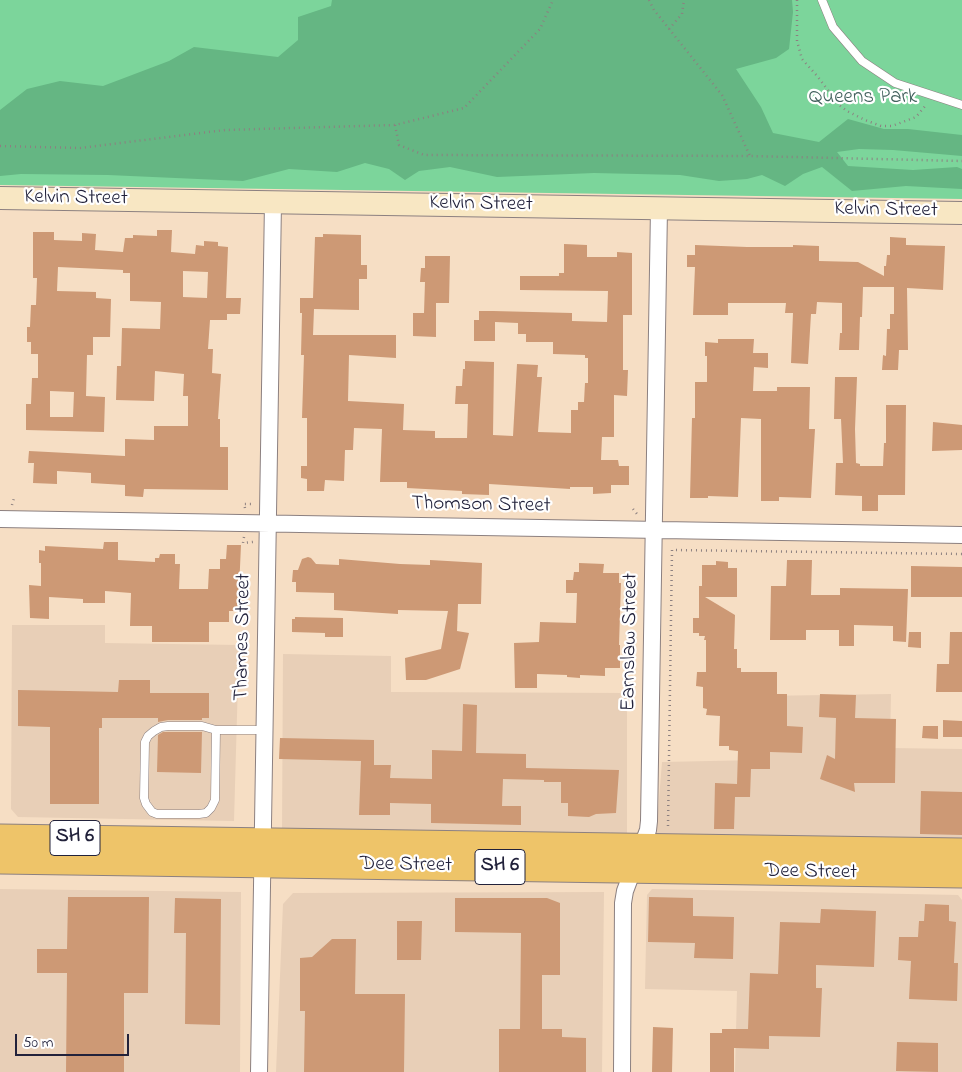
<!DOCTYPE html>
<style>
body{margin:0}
#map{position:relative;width:962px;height:1072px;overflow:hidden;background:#f6dec4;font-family:"Indie Flower",sans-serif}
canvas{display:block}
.scale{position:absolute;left:15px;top:1034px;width:114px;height:22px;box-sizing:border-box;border:2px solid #22223b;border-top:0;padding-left:6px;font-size:15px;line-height:18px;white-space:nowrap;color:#22223b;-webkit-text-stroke:4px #fff;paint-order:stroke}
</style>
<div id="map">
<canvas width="962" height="1072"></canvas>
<div class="scale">50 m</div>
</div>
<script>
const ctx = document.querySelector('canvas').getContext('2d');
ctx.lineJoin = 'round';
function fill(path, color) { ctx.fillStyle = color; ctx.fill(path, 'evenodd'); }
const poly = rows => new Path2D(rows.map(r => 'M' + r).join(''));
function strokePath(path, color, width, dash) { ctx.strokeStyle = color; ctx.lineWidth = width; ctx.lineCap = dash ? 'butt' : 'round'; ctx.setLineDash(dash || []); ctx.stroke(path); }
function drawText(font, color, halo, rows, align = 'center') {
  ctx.font = font + ' "Indie Flower",sans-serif'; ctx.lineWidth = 4.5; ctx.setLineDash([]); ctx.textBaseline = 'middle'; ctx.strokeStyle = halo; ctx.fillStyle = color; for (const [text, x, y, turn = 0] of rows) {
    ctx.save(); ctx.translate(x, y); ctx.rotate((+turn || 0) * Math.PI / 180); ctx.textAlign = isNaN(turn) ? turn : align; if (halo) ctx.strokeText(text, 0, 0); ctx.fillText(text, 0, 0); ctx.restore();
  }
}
fill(poly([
 [12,625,105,625,105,643,239,645,234,821,18,817,11,809],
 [283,654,391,656,391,692,627,693,627,833,282,832],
 [891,694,890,748,962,749,962,840,656,837,662,762,759,760,761,696],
 [0,889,241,892,240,1072,0,1072],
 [652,889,958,895,962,900,962,1072,735,1072,737,991,645,989,647,895],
 [604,892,602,1072,276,1072,283,904,293,893]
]), '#e8cfb7');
fill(poly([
 [0,0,962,0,962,199,0,185]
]), '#7cd59b');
fill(poly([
 [332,0,792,0,793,12,789,49,776,58,736,69,761,107,773,133,819,142,848,119,884,129,908,129,962,135,962,156,893,150,859,149,837,152,848,166,913,170,957,167,962,169,962,189,906,186,852,191,822,167,803,174,785,186,762,175,747,179,719,181,680,175,594,173,497,177,450,167,419,171,405,180,389,169,365,163,337,172,289,169,243,181,108,175,21,174,0,176,0,110,27,89,60,81,103,86,169,61,194,47,278,57,298,40,298,17,331,6]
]), '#65b683');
fill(poly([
 [157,230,172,230,171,252,195,254,196,245,204,246,204,241,218,242,218,246,228,247,226,298,241,298,240,314,227,314,227,320,210,320,208,349,213,349,212,373,221,374,218,419,220,419,220,447,228,447,228,490,144,489,143,497,125,496,125,485,91,483,91,473,57,471,57,484,33,483,34,463,28,463,29,451,125,456,125,439,154,440,154,426,188,426,188,396,183,396,184,374,155,371,154,401,116,400,117,366,121,366,122,328,160,329,161,302,130,301,130,273,123,273,123,270,58,267,57,291,96,292,96,298,111,299,110,337,93,337,93,355,87,355,86,396,105,397,104,432,26,430,26,404,31,404,32,378,38,378,38,354,31,354,31,342,27,342,27,327,30,327,31,305,36,305,37,278,33,278,33,232,54,232,54,240,82,241,82,233,96,234,95,250,123,252,125,238,133,238,133,235,157,236],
 [183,271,208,272,207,298,183,297],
 [50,391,74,392,73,417,50,417],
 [323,234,361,235,361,265,367,265,367,279,359,279,359,310,314,309,313,335,396,335,396,358,349,355,348,401,404,404,403,430,435,431,435,438,467,438,468,404,455,404,456,386,462,386,463,369,465,369,465,361,494,362,493,435,513,436,517,364,538,365,537,377,542,377,538,432,571,433,571,410,578,410,578,402,584,402,585,383,588,383,588,358,585,358,585,355,553,354,553,342,526,342,526,334,518,334,518,323,495,322,495,341,474,341,474,320,479,320,479,311,493,311,572,313,572,321,607,322,608,291,520,290,520,276,559,276,559,273,564,273,564,244,587,245,587,257,617,257,617,252,632,253,632,315,623,315,623,370,628,370,627,396,614,395,614,437,602,437,601,460,618,460,619,466,629,466,629,485,611,485,611,493,593,494,593,487,570,487,570,489,489,484,489,495,462,494,462,491,407,488,407,482,380,482,382,429,354,428,353,450,345,450,344,481,325,480,324,491,307,491,307,479,301,478,301,466,307,466,307,418,302,418,304,355,301,355,302,313,300,313,300,298,313,298,315,237,323,237],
 [890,237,906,238,906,245,945,246,943,290,907,288,908,350,899,350,898,370,882,370,883,355,886,356,887,329,890,329,890,314,894,314,894,287,863,287,862,317,860,317,859,350,839,350,840,333,842,333,842,303,817,302,816,314,811,314,808,364,791,363,793,313,785,313,786,303,728,303,728,315,693,315,695,267,687,267,687,255,695,255,695,245,747,247,793,247,793,245,819,246,819,261,858,262,884,276,884,266,886,266,887,255,890,255],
 [425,256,450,256,449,303,436,303,436,337,413,336,413,313,424,313,425,282,420,282,421,268,425,268],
 [718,339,754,339,753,353,768,353,768,368,754,367,753,391,777,391,777,387,810,387,809,429,815,429,811,498,779,497,779,501,761,501,761,419,741,418,738,497,708,496,708,498,690,498,692,418,695,418,695,382,707,382,707,356,705,356,705,342,718,343],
 [835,377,857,377,855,429,856,463,860,464,860,466,883,466,884,443,886,443,886,405,906,405,905,495,878,495,878,511,862,511,862,496,835,495,836,463,843,463,841,419,834,419],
 [933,422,962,425,962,450,932,451],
 [104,542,118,542,118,560,155,562,155,558,159,558,160,554,175,554,175,564,180,564,179,589,208,589,209,569,220,569,220,559,226,559,227,545,241,545,238,611,229,611,229,622,209,622,209,642,152,642,152,626,130,626,131,593,105,591,105,603,83,603,83,599,49,597,49,619,30,618,29,585,41,586,41,563,39,563,39,550,45,551,45,546,103,549],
 [308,557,311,558,316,564,339,565,339,559,400,564,430,565,430,560,482,563,481,604,458,604,457,631,469,633,460,669,426,680,406,680,405,658,441,649,448,611,398,610,398,614,334,610,334,593,296,592,296,582,292,582,293,570,298,570,302,559],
 [787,560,812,560,811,595,840,595,840,588,908,589,906,642,893,641,893,626,854,625,854,646,839,646,839,630,806,630,806,640,770,640,771,586,786,586],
 [716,561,728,562,728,568,737,568,737,597,705,597,735,615,734,649,737,649,737,668,741,668,741,672,777,672,777,694,787,694,787,726,803,727,802,753,770,752,770,769,751,769,750,797,735,797,734,829,714,829,715,783,737,784,738,751,729,750,729,746,719,746,720,716,706,715,707,709,703,708,703,687,696,686,697,672,706,672,706,640,704,640,705,636,699,636,699,633,693,633,693,618,699,618,699,586,702,586,702,565,716,565],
 [579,563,604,564,603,573,619,573,619,583,621,583,619,645,620,645,620,668,605,668,605,676,580,675,580,678,567,677,567,675,537,674,537,688,515,688,514,643,539,642,540,622,576,623,577,593,566,593,566,580,573,580,574,572,579,572],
 [911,566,962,567,962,597,911,597],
 [295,617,343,618,343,637,325,637,325,633,292,632,292,619,295,619],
 [909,632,921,632,921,648,908,647],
 [950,632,962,632,962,692,936,692,937,664,949,664],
 [119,680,150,680,150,693,209,693,209,718,202,718,202,720,168,720,158,722,158,718,102,718,102,728,99,728,99,804,50,804,50,727,18,726,18,690,118,692],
 [820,694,856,695,855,718,896,719,895,783,854,783,855,792,820,779,827,755,835,759,836,718,819,717],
 [463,704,477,705,476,753,526,754,526,768,619,770,616,813,596,814,589,817,568,816,568,803,561,803,561,782,544,782,544,780,503,779,502,806,521,806,521,825,431,823,431,804,390,803,390,815,359,815,361,761,279,759,280,738,374,740,374,765,391,765,390,778,432,779,432,750,462,751],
 [943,720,962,721,962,737,943,737],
 [923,726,938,726,938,739,922,738],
 [163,732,202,732,201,773,157,772,158,735],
 [921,791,962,792,962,835,920,834],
 [68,897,149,897,148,993,124,993,124,1072,66,1072,67,973,37,973,37,949,67,949],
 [649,897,693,898,693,916,734,917,733,959,694,958,695,943,648,942],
 [175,898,221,899,220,1025,185,1024,186,933,174,933],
 [455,898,547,898,560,903,560,975,542,975,542,1029,562,1029,562,1037,586,1038,586,1072,499,1072,499,1029,520,1029,521,933,455,932],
 [925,904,949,905,949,921,956,922,954,963,958,963,957,1001,909,999,911,961,898,960,899,937,918,937,919,921,924,921],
 [821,909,876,911,874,967,816,965,816,988,822,988,820,1037,769,1036,769,1049,734,1048,734,1072,710,1072,710,1033,722,1033,722,1029,748,1029,750,973,778,974,780,922,820,923],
 [397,921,422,921,421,960,397,960],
 [332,939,356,939,355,994,405,994,404,1072,304,1072,305,1011,300,1011,300,958,312,957],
 [653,1027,673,1028,672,1072,652,1072],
 [897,1042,938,1043,938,1072,896,1071]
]), '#cd9975');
const service = poly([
 [822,0,833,27,862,61,895,83,962,105],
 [216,730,215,800,211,808,206,813,199,814,157,814,152,812,146,804,144,798,145,742,148,736,154,731,161,727,168,726,202,726,216,730,264,730]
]);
const minor = poly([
 [0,519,962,535],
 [259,1072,273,202],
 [622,1072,623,903,625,891,648,830,649,821,659,208]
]);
const secondary = poly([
 [0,198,962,213]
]);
const primary = poly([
 [0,837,962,851],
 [0,861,962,875]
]);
strokePath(service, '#8c8080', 9);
strokePath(minor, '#8c8080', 18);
strokePath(secondary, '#8c8080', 24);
strokePath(primary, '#8c8080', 27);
strokePath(poly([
 [649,0,654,10,722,95,750,156],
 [797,0,797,41,802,59,818,77,839,105,847,111,865,120,881,126,892,126,916,117,926,105],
 [669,29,682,14,684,0],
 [395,125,399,145,424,155,750,156,962,161],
 [0,146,80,148,225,130,395,125,464,108,540,29,553,0],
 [12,505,14,498],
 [245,508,244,504,254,504],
 [633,509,637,514],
 [244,537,243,543,253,542],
 [668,826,672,550,962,554]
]), '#8c8080', 2.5, [1, 4]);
strokePath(service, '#fff', 8);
strokePath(minor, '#fff', 16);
strokePath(secondary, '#f8e7c3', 22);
strokePath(primary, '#eec469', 25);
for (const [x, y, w] of [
 [75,838,50],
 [500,867,50]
]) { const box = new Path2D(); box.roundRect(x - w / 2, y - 17.5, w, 35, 4); ctx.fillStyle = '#fff'; ctx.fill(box); strokePath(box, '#22223b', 1); }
drawText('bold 20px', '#22223b', null, [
 ["SH 6",75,838],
 ["SH 6",500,867]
]);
drawText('21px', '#42615d', '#fff', [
 ["Queens Park",863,99]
]);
drawText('21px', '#22223b', '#fff', [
 ["Kelvin Street",76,199,1],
 ["Kelvin Street",481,205,1],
 ["Kelvin Street",886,211,1],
 ["Thomson Street",481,506,1],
 ["Thames Street",244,637,-89],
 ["Earnslaw Street",631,642,-89],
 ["Dee Street",406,866,1],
 ["Dee Street",811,873,1]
]);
</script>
